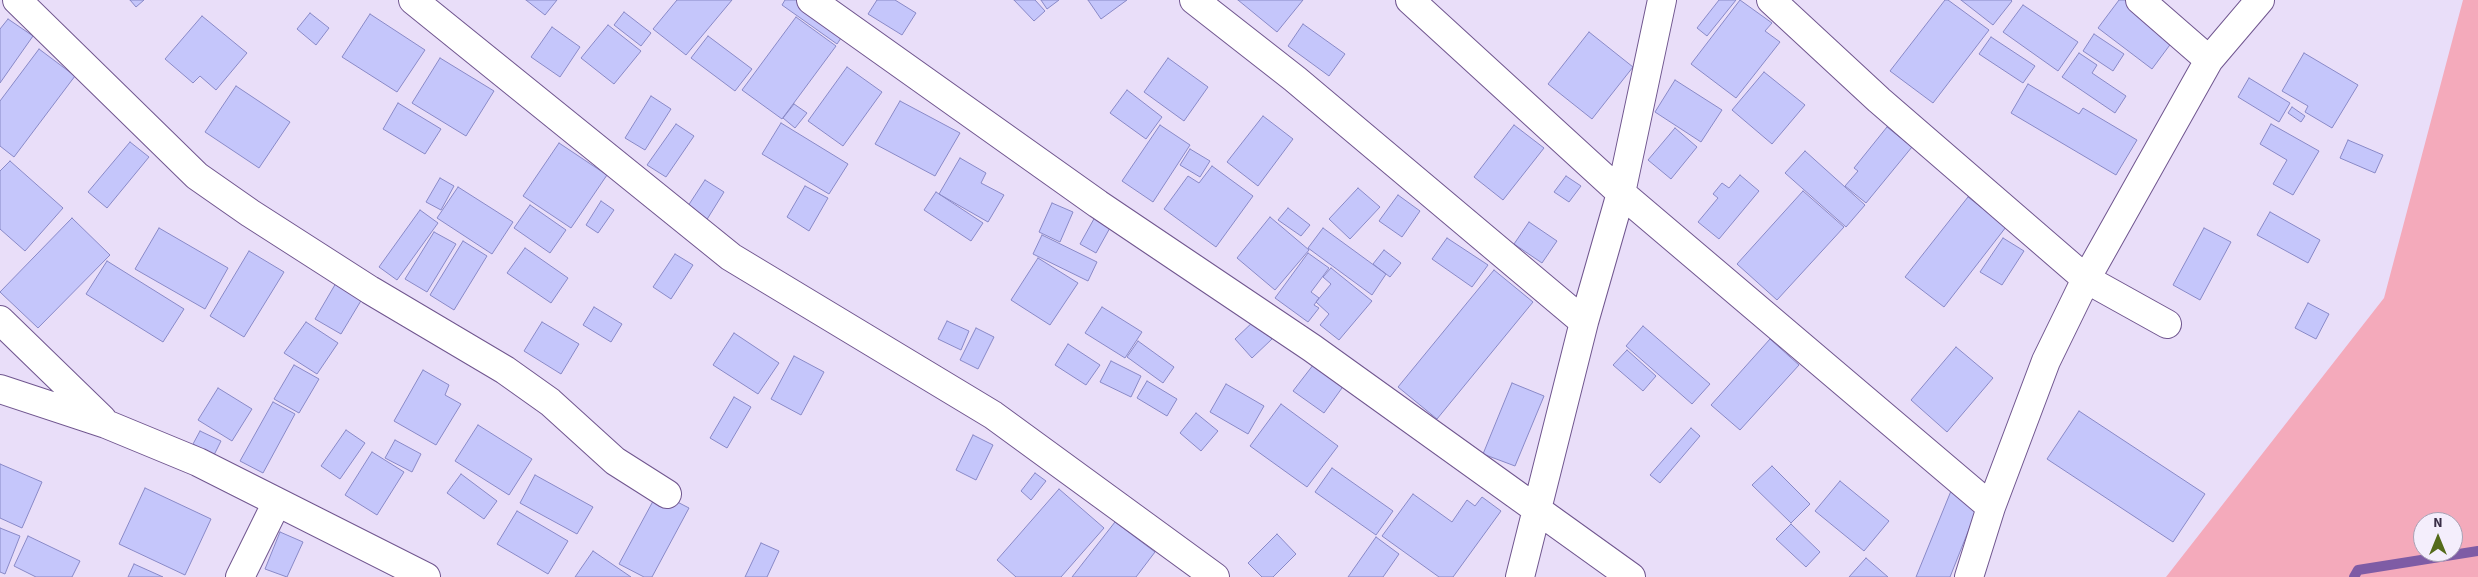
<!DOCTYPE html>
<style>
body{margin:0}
#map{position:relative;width:2478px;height:577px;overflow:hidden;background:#e9def9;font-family:"Source Sans 3",sans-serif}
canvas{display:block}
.north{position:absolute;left:2413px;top:512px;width:50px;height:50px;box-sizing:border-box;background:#f4eefc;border:1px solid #a9a1b4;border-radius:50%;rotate:0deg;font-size:14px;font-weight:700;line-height:20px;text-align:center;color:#392e47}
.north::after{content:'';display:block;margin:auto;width:18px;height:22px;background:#556b1b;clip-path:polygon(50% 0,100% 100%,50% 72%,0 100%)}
</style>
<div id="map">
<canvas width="2478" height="577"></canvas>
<div class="north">N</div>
</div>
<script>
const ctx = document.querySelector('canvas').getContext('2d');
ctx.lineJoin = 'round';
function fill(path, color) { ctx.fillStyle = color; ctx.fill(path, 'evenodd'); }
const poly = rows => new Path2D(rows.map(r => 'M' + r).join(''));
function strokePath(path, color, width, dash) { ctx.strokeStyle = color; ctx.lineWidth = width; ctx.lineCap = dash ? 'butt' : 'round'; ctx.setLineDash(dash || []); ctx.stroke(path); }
fill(poly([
 [2463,0,2478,0,2478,577,2166,577,2384,298],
 [2423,522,2453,522,2453,552,2423,552]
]), '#f4aabb');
strokePath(poly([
 [2354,577,2358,570,2478,551]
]), '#7e5ca5', 10);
const building = poly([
 [130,0,144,0,136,7,130,0],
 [526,0,557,0,545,15,526,0],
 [677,0,732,0,686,55,653,29,677,0],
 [785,0,800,0,845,32,837,44,782,5,785,0],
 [877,0,895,0,916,13,902,35,868,14,877,0],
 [1014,0,1035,0,1045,11,1034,21,1014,0],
 [1041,0,1059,0,1047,9,1041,0],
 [1088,0,1127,0,1101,19,1088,0],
 [1238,0,1303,0,1277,32,1238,0],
 [1719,0,1736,0,1707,36,1697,28,1719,0],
 [1740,0,1772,23,1765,31,1780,42,1736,98,1691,64,1740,0],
 [1945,0,1948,0,1989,30,1933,103,1890,71,1945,0],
 [1961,0,2011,0,2012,1,1993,25,1961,0],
 [2119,0,2125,0,2175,38,2152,69,2098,28,2119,0],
 [2023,5,2078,42,2058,71,2003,32,2023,5],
 [624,12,651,33,641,46,614,25,624,12],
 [310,13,329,28,316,45,297,29,310,13],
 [370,14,425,50,397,92,342,57,370,14],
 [202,16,247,53,216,90,200,76,193,83,165,59,202,16],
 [796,17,836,46,782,119,742,90,796,17],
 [8,19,33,36,0,83,0,29,8,19],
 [1303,24,1345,54,1329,76,1288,46,1303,24],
 [608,25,641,51,614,84,581,58,608,25],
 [552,27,580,47,560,77,531,57,552,27],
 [1589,32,1633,67,1592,119,1548,84,1589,32],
 [2094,34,2124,54,2113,71,2083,51,2094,34],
 [708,36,752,69,735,91,691,58,708,36],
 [1991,37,2035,66,2023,83,1979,54,1991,37],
 [39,49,75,76,14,157,0,146,0,101,39,49],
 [2079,53,2097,65,2092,73,2126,96,2115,113,2062,77,2079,53],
 [2304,53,2358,85,2332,128,2305,112,2308,106,2282,91,2304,53],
 [440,58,494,91,466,136,412,103,440,58],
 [1168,58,1208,87,1184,121,1144,92,1168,58],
 [847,67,882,92,843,146,808,121,847,67],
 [1764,72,1805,105,1772,144,1732,110,1764,72],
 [2249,78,2290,103,2279,122,2238,97,2249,78],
 [1675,80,1722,110,1701,142,1655,112,1675,80],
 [2028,84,2079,114,2083,108,2137,140,2116,175,2011,113,2028,84],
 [236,86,290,122,259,168,205,132,236,86],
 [1127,90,1162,117,1146,139,1110,113,1127,90],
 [651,96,671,109,645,150,625,138,651,96],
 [900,101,960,133,935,176,875,144,900,101],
 [398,103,441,129,425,154,383,129,398,103],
 [794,104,807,113,795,128,783,118,794,104],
 [2292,107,2305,116,2301,122,2288,113,2292,107],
 [1263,116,1293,139,1258,186,1227,162,1263,116],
 [781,123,848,164,829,194,762,154,781,123],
 [676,124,694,136,666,177,647,165,676,124],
 [2271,124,2319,151,2293,195,2273,184,2287,160,2260,144,2271,124],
 [1160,125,1190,145,1153,202,1122,181,1160,125],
 [1514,125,1544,148,1503,200,1474,177,1514,125],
 [1887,127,1912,147,1866,203,1845,186,1858,171,1854,168,1887,127],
 [1675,128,1697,147,1671,179,1648,160,1675,128],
 [2348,140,2383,155,2375,173,2340,158,2348,140],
 [130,142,149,157,107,208,88,192,130,142],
 [559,143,607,175,571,228,523,196,559,143],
 [1190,149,1210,161,1200,177,1180,165,1190,149],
 [1805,151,1865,205,1846,227,1785,173,1805,151],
 [960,158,986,173,981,183,1004,195,988,222,939,194,960,158],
 [10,161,63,208,25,251,0,229,0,171,10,161],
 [1212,166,1253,196,1216,247,1164,209,1188,176,1199,183,1212,166],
 [1740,175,1759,191,1719,239,1698,222,1718,198,1713,194,1722,183,1729,188,1740,175],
 [1566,176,1581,186,1569,202,1554,192,1566,176],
 [440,178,454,186,441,210,426,202,440,178],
 [705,180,724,192,706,221,686,209,705,180],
 [805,186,828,198,809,231,787,217,805,186],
 [458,187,513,222,492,254,437,218,458,187],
 [1358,188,1380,207,1350,239,1329,219,1358,188],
 [1803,191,1844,227,1777,300,1737,264,1803,191],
 [936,192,983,223,971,241,924,210,936,192],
 [1398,195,1420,211,1402,237,1379,221,1398,195],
 [1968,197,2006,227,1944,307,1905,277,1968,197],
 [601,201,614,210,598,233,586,225,601,201],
 [1052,203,1073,212,1060,242,1039,232,1052,203],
 [530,205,566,230,550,253,514,228,530,205],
 [1288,208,1310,225,1301,236,1278,220,1288,208],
 [420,210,438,223,397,280,379,267,420,210],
 [2270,212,2320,240,2308,263,2257,235,2270,212],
 [1095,217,1111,226,1096,253,1080,244,1095,217],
 [1270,217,1309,250,1275,290,1237,258,1270,217],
 [72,218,110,255,38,328,0,292,72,218],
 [1529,222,1557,241,1542,263,1514,244,1529,222],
 [159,228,228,268,205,309,135,269,159,228],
 [1323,228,1386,274,1372,295,1308,248,1323,228],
 [2204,228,2231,242,2200,300,2173,285,2204,228],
 [434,232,456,244,427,292,405,279,434,232],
 [1042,235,1097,262,1088,281,1033,254,1042,235],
 [1447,238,1488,265,1472,287,1432,259,1447,238],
 [2003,238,2024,251,2002,285,1980,272,2003,238],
 [463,241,487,256,454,310,430,295,463,241],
 [525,248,568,278,551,303,507,273,525,248],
 [1384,250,1401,263,1390,277,1373,264,1384,250],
 [249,251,284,272,244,337,210,316,249,251],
 [1308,253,1329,268,1311,292,1319,298,1314,305,1319,308,1308,322,1275,298,1308,253],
 [675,254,693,265,671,299,653,287,675,254],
 [1038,258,1078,283,1050,325,1011,300,1038,258],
 [107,261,184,309,163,342,86,294,107,261],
 [1331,268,1372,301,1339,340,1320,325,1329,314,1316,302,1331,284,1323,277,1331,268],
 [1494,270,1533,302,1437,419,1398,387,1494,270],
 [336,283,362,299,341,334,315,319,336,283],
 [2308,303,2329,314,2316,339,2295,328,2308,303],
 [594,307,622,324,611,342,583,325,594,307],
 [1102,307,1142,332,1125,358,1085,333,1102,307],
 [1255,320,1272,339,1252,358,1235,339,1255,320],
 [947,321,969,331,961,350,938,339,947,321],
 [306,322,338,343,317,374,284,353,306,322],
 [542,322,579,344,561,374,524,351,542,322],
 [1643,326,1710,384,1692,404,1626,346,1643,326],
 [976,328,994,337,978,369,960,360,976,328],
 [734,333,779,363,758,394,713,365,734,333],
 [1770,339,1799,365,1740,430,1711,405,1770,339],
 [1138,341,1174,367,1163,383,1127,357,1138,341],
 [1068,344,1100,365,1086,385,1055,365,1068,344],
 [1956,347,1993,378,1947,432,1911,400,1956,347],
 [1627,350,1656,376,1643,391,1613,365,1627,350],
 [794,356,824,372,801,415,771,399,794,356],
 [1317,360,1347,381,1324,413,1293,391,1317,360],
 [1111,361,1141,376,1131,397,1100,382,1111,361],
 [294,365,319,379,299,413,274,399,294,365],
 [423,370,449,385,445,395,461,404,436,445,394,421,423,370],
 [1147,381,1177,399,1167,416,1137,398,1147,381],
 [1512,383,1544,396,1515,466,1483,454,1512,383],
 [1226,384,1264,406,1248,434,1210,412,1226,384],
 [218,388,252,409,232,441,198,420,218,388],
 [734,397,751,407,727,448,710,438,734,397],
 [273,402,295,414,263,473,240,461,273,402],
 [1281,404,1338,446,1307,487,1250,446,1281,404],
 [2079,411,2205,494,2173,542,2047,459,2079,411],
 [1196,413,1218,431,1201,451,1180,433,1196,413],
 [478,425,532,459,509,495,455,461,478,425],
 [1691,428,1700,436,1660,483,1650,475,1691,428],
 [346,430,365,443,340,479,321,466,346,430],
 [200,431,221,441,214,455,193,444,200,431],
 [973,435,993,445,976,480,956,470,973,435],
 [395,440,421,454,412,472,385,458,395,440],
 [372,452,404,472,377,515,345,495,372,452],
 [0,464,42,482,22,528,0,518,0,464],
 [1772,466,1810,504,1791,523,1752,485,1772,466],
 [1332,468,1393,511,1376,535,1315,492,1332,468],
 [1035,473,1046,481,1031,500,1021,491,1035,473],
 [461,474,497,501,484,519,447,493,461,474],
 [535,475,593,507,577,534,520,503,535,475],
 [1840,481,1889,521,1864,551,1815,511,1840,481],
 [145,488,211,519,185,575,119,544,145,488],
 [1059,489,1104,528,1061,577,1016,577,997,560,1059,489],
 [1951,491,1977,509,1950,577,1916,577,1951,491],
 [658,492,689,508,652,577,644,577,619,564,658,492],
 [1413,494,1452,522,1467,500,1475,506,1482,497,1501,511,1453,577,1439,577,1382,536,1413,494],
 [517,511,568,541,548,574,497,544,517,511],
 [1115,522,1155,552,1136,577,1072,577,1115,522],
 [1791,524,1820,552,1806,567,1776,539,1791,524],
 [0,528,20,536,5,574,0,572,0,528],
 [280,532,303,542,287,577,265,569,280,532],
 [1277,534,1296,554,1273,577,1262,577,1248,563,1277,534],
 [28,536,80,561,72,577,36,577,14,566,28,536],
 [1376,537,1399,554,1383,577,1348,577,1376,537],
 [761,543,779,551,767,577,745,577,761,543],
 [593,551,631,577,575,577,593,551],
 [1866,558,1888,577,1849,577,1866,558],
 [134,564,163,577,128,577,134,564]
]);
fill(building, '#c5c6fb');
strokePath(building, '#8989c7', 1);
const minor = poly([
 [17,0,197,176,250,213,370,290,505,370,550,402,615,461,667,494],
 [413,0,731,257,993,415,1215,577],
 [811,0,1098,204,1312,348,1631,577],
 [1194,0,1295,79,1584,322],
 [1410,0,1621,193,1991,507],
 [1771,0,1879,100,2086,279,2167,324],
 [2140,0,2209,60],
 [0,320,102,419],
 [0,389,106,424,198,462,426,577],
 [240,577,277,502],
 [1520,577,1584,322,1621,193,1662,0],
 [1969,577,1991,507,2046,361,2086,279,2209,60,2260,0]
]);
strokePath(minor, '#70568f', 30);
strokePath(minor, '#fff', 28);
</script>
